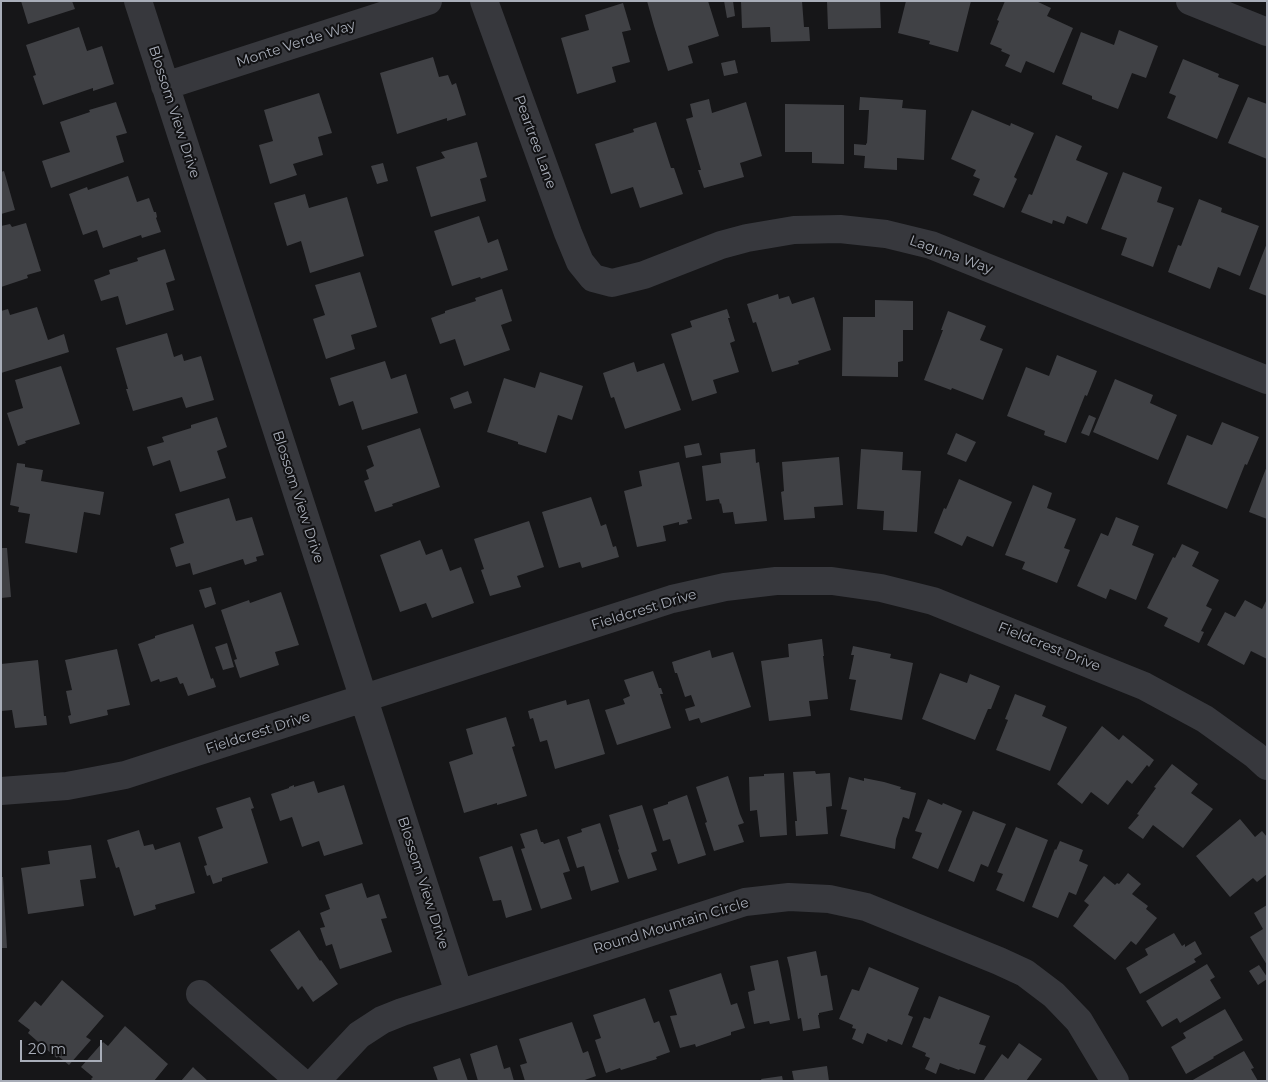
<!DOCTYPE html>
<style>
body{margin:0}
#map{position:relative;width:1268px;height:1082px;overflow:hidden;background:#161618;font-family:Montserrat,sans-serif}
canvas{display:block}
.frame{position:absolute;inset:0;border:2px solid #a8adb8;pointer-events:none}
.scale{position:absolute;left:20px;top:1040px;width:82px;height:22px;box-sizing:border-box;border:2px solid #a8adb8;border-top:0;padding-left:6px;font-size:15px;line-height:18px;white-space:nowrap;color:#a8adb8;-webkit-text-stroke:4px #111113;paint-order:stroke}
</style>
<div id="map">
<canvas width="1268" height="1082"></canvas>
<div class="frame"></div>
<div class="scale">20 m</div>
</div>
<script>
const ctx = document.querySelector('canvas').getContext('2d');
ctx.lineJoin = 'round';
function fill(path, color) { ctx.fillStyle = color; ctx.fill(path, 'evenodd'); }
const poly = rows => new Path2D(rows.map(r => 'M' + r).join(''));
function strokePath(path, color, width, dash) { ctx.strokeStyle = color; ctx.lineWidth = width; ctx.lineCap = dash ? 'butt' : 'round'; ctx.setLineDash(dash || []); ctx.stroke(path); }
function drawText(font, color, halo, rows, align = 'center') {
  ctx.font = font + ' Montserrat,sans-serif'; ctx.lineWidth = 4; ctx.setLineDash([]); ctx.textBaseline = 'middle'; ctx.strokeStyle = halo; ctx.fillStyle = color; for (const [text, x, y, turn = 0] of rows) {
    ctx.save(); ctx.translate(x, y); ctx.rotate((+turn || 0) * Math.PI / 180); ctx.textAlign = isNaN(turn) ? turn : align; if (halo) ctx.strokeText(text, 0, 0); ctx.fillText(text, 0, 0); ctx.restore();
  }
}
fill(poly([
 [21,1,72,1,75,9,28,24],
 [647,1,708,1,719,36,688,46,693,63,668,71,654,26],
 [724,1,733,1,735,16,727,18],
 [741,1,802,1,804,27,809,27,810,41,771,42,770,27,742,28],
 [827,1,880,1,881,28,828,29],
 [906,1,971,1,958,52,929,44,930,41,898,33],
 [1005,1,1036,1,1051,8,1047,16,1073,28,1054,73,1026,61,1021,73,1005,66,1010,55,1001,51,1002,49,990,44,999,21,997,20],
 [623,3,631,30,622,32,630,62,612,67,616,82,577,94,561,38,589,30,585,15],
 [79,27,87,51,102,46,114,84,93,91,93,88,43,105,33,76,36,75,26,45],
 [1119,30,1158,46,1146,78,1132,73,1118,109,1092,99,1092,96,1062,84,1081,32,1114,45],
 [433,57,439,77,448,75,452,85,456,83,466,115,447,121,447,118,397,134,380,73],
 [1183,59,1219,74,1218,77,1239,85,1217,139,1167,118,1176,96,1169,93],
 [735,60,738,73,724,76,721,63],
 [319,93,332,133,318,137,323,155,293,164,297,175,270,184,259,145,273,141,264,110],
 [860,97,903,100,902,108,926,110,924,160,897,158,897,170,864,168,865,156,854,155,854,144,866,145,866,144,867,143,869,110,859,110],
 [1248,97,1267,104,1267,159,1228,143],
 [709,99,712,113,746,102,762,156,740,163,744,177,704,188,698,170,701,170,686,119,693,117,690,104],
 [116,102,127,133,116,136,124,162,51,188,42,161,70,152,60,122,90,112,89,110],
 [785,104,844,105,844,164,812,163,812,152,785,152],
 [972,110,1010,126,1011,123,1034,133,1014,177,1017,179,1004,208,973,195,980,179,973,176,976,170,951,159],
 [656,122,671,168,674,168,683,194,640,208,633,187,611,194,595,144,634,132,633,129],
 [1056,135,1082,146,1076,160,1108,173,1087,224,1067,216,1064,224,1053,220,1052,224,1021,212,1029,194,1032,195],
 [477,142,487,177,480,179,486,201,431,217,416,167,445,158,441,152],
 [383,163,388,181,377,184,371,166],
 [4,171,15,210,1,214,1,172],
 [1123,172,1162,187,1157,202,1174,208,1153,267,1121,255,1127,238,1101,229],
 [128,176,137,202,149,198,154,212,156,212,157,217,156,218,161,232,142,238,141,235,103,248,97,230,83,235,69,194,87,187,88,190],
 [305,194,309,208,347,197,364,256,310,273,301,241,287,246,274,203],
 [1199,199,1222,208,1221,212,1259,226,1240,276,1218,267,1210,289,1168,272,1178,245,1181,246],
 [479,216,488,243,498,239,508,270,481,279,480,277,452,286,434,231],
 [26,223,41,271,27,275,28,278,1,287,1,226,10,224,12,227],
 [1267,243,1267,296,1249,289],
 [165,249,175,280,166,283,174,310,126,325,118,296,101,301,94,280,110,274,109,270,138,261,137,258],
 [360,272,377,327,351,335,355,349,326,359,313,319,325,315,315,285],
 [502,289,512,321,501,325,510,350,464,366,455,339,440,344,431,318,445,313,445,311,476,301,475,298],
 [778,294,779,299,789,296,792,304,814,297,831,350,798,361,799,364,772,372,756,322,753,323,747,304],
 [875,300,913,301,913,330,903,330,903,361,898,362,898,377,842,376,843,317,875,317],
 [37,307,48,340,64,334,69,352,1,373,1,311,8,309,10,315],
 [727,309,730,318,728,318,735,341,730,343,739,372,713,380,717,393,692,401,671,334,692,327,690,321],
 [948,311,986,326,980,340,1003,349,983,400,952,388,951,390,924,380,943,330,941,330],
 [167,333,174,357,182,354,184,361,201,356,214,400,186,408,182,397,133,411,126,389,128,389,116,348],
 [1057,355,1097,371,1087,396,1085,395,1066,443,1044,435,1045,431,1007,416,1026,367,1049,376],
 [385,361,391,379,406,374,418,413,362,430,353,401,339,406,330,378],
 [634,362,637,372,664,363,681,410,625,429,614,397,611,398,603,373],
 [61,366,80,424,25,441,26,443,18,446,7,413,23,408,15,380],
 [540,372,583,386,572,420,558,415,546,453,518,444,518,442,487,432,504,378,535,388],
 [1115,379,1153,395,1150,403,1177,415,1158,460,1093,432],
 [468,391,472,403,454,409,450,398],
 [1089,415,1096,418,1089,436,1081,433],
 [217,417,227,447,217,451,226,478,180,492,170,460,153,466,147,447,164,442,162,437,191,428,191,425],
 [1222,422,1259,437,1247,465,1245,464,1227,509,1167,484,1187,435,1212,445],
 [420,428,440,487,392,504,393,506,375,512,364,481,369,479,366,470,374,466,367,446],
 [956,433,976,442,966,462,947,454],
 [699,443,702,455,686,458,684,446],
 [755,449,756,463,759,462,767,521,735,524,733,512,723,513,721,503,720,504,719,499,706,501,702,466,721,463,720,453],
 [861,449,903,452,902,470,921,471,917,532,883,530,884,511,857,509],
 [839,457,843,505,814,507,815,518,784,520,781,492,784,491,782,462],
 [679,462,692,519,687,520,688,523,679,525,679,522,663,526,666,541,637,547,624,491,642,486,639,471],
 [17,463,25,464,25,467,43,470,41,481,104,492,100,515,84,512,77,553,25,543,30,514,18,512,19,507,10,505],
 [1267,466,1267,519,1249,512],
 [959,479,1012,502,993,547,967,536,962,546,934,533,944,508,946,509],
 [1033,485,1052,493,1047,508,1076,519,1064,548,1070,550,1057,583,1022,569,1025,562,1005,555],
 [591,497,601,526,606,524,613,547,616,546,619,557,582,568,580,562,559,568,542,512],
 [229,498,236,521,252,517,264,555,256,557,257,561,245,565,243,559,193,575,190,563,176,567,170,548,184,543,175,514],
 [1116,517,1139,526,1132,545,1154,554,1136,600,1110,589,1106,599,1077,586,1101,533,1108,536],
 [529,521,544,567,517,576,521,587,490,596,481,570,484,569,474,539],
 [420,540,426,555,442,549,450,571,461,567,474,603,432,618,426,603,400,612,380,555],
 [1182,544,1199,552,1192,566,1219,580,1206,606,1212,609,1201,631,1204,632,1199,643,1164,626,1168,618,1147,608,1173,557,1175,558],
 [1,548,7,548,11,597,1,598],
 [211,587,216,604,205,608,199,590],
 [281,592,299,645,275,652,279,665,240,678,234,660,237,659,221,610,249,600,250,603],
 [1267,599,1267,659,1251,651,1244,665,1207,645,1225,612,1235,617,1245,600,1262,609],
 [193,624,211,679,213,678,216,687,188,696,183,683,180,684,177,677,160,682,159,679,151,682,138,644,155,638,155,636],
 [822,639,824,656,823,656,828,699,809,701,811,716,769,721,761,661,789,657,788,644],
 [227,643,234,667,223,670,215,647],
 [853,646,891,654,890,658,913,663,902,720,850,710,856,680,849,679,854,655,851,655],
 [117,649,130,705,107,710,108,715,70,724,68,716,71,715,66,691,72,690,65,660],
 [710,650,712,658,733,652,751,707,701,723,699,718,689,721,685,709,695,706,691,695,685,697,677,673,675,673,672,662],
 [38,660,44,716,46,716,47,725,15,728,12,710,1,711,1,664],
 [653,671,659,688,661,688,663,694,660,694,671,728,617,745,605,710,625,704,623,699,630,696,624,680],
 [940,673,967,683,970,674,1000,686,991,709,988,709,975,740,922,719],
 [1015,694,1046,706,1042,716,1067,727,1050,771,996,750,1008,720,1005,719],
 [589,699,605,754,555,769,547,740,540,742,533,718,530,719,528,711,566,700,567,705],
 [506,717,515,746,512,747,527,796,497,805,497,803,464,813,449,762,473,754,466,729],
 [1102,726,1119,740,1123,735,1154,760,1149,767,1147,765,1132,784,1127,780,1108,805,1091,792,1082,804,1057,784],
 [1172,764,1198,784,1191,793,1213,809,1183,848,1153,825,1143,839,1128,828,1139,815,1137,814,1156,788,1154,787],
 [815,771,816,774,830,773,832,806,826,807,828,834,796,836,795,821,797,821,793,772],
 [784,773,787,835,760,837,757,810,750,811,749,777,764,776,764,774],
 [728,776,740,814,744,823,738,825,744,842,714,851,705,823,707,822,696,787],
 [849,777,864,781,864,778,884,782,901,787,900,789,916,793,909,819,903,817,896,839,895,849,840,836,847,810,841,809],
 [314,781,318,793,344,785,363,844,324,856,319,841,302,847,292,817,280,821,271,794,289,788,289,787,294,785,294,787],
 [687,795,706,855,678,864,670,839,663,841,653,809,668,804,668,802],
 [250,797,254,808,251,809,268,863,222,878,222,881,213,884,210,875,207,876,204,866,207,865,198,837,223,828,216,808],
 [928,799,942,805,943,803,962,811,938,869,912,858,922,833,915,831],
 [642,805,657,851,651,853,657,870,628,879,618,850,619,849,609,815],
 [973,811,1006,824,988,867,981,864,974,882,948,871],
 [1240,819,1255,837,1262,831,1267,837,1267,874,1257,882,1253,878,1230,897,1196,856],
 [600,823,619,882,591,891,584,866,577,868,567,837,582,832,581,829],
 [1016,827,1048,840,1024,902,996,890,1003,874,997,872],
 [537,829,541,842,543,842,544,844,559,839,570,871,563,873,572,899,541,909,521,849,525,848,520,834],
 [139,830,144,846,153,844,155,850,180,842,195,893,155,905,156,909,134,916,119,867,116,868,107,840],
 [1060,841,1083,850,1079,861,1088,865,1076,895,1069,892,1058,918,1032,907,1055,849,1056,850],
 [91,845,96,878,80,880,84,906,28,914,21,868,50,864,48,851],
 [512,846,532,910,506,918,501,900,493,901,479,857],
 [1128,873,1141,884,1132,894,1148,906,1146,909,1157,918,1136,945,1131,941,1115,960,1073,926,1089,905,1084,901,1104,876,1115,885,1117,883,1119,884],
 [1,877,3,877,7,948,1,948],
 [362,883,367,898,379,894,387,918,381,919,392,952,340,969,332,944,326,946,320,928,325,927,320,913,330,909,325,895],
 [1267,905,1267,965,1250,937,1263,929,1254,913],
 [299,930,320,961,321,960,338,984,313,1002,302,986,298,990,270,950],
 [1174,933,1182,946,1185,944,1185,947,1195,941,1202,954,1194,959,1196,962,1140,994,1126,968,1148,955,1145,949],
 [816,951,821,976,827,975,833,1010,819,1013,819,1015,818,1015,820,1028,803,1031,801,1018,798,1019,790,969,787,957],
 [778,960,790,1020,770,1024,769,1021,754,1024,748,992,755,990,750,966],
 [1207,964,1215,977,1210,980,1221,998,1180,1023,1177,1018,1162,1027,1146,1001],
 [1259,965,1267,977,1267,979,1258,985,1249,971],
 [869,967,919,988,908,1015,913,1017,902,1045,888,1039,887,1042,867,1033,863,1044,852,1039,856,1029,852,1028,853,1025,839,1019,852,989,859,991],
 [721,973,731,1005,737,1003,745,1028,731,1032,731,1035,696,1047,695,1044,680,1048,670,1016,677,1015,669,990],
 [62,980,104,1016,86,1037,91,1040,69,1065,58,1056,57,1058,53,1055,28,1033,30,1030,18,1021,35,1001,41,1006],
 [939,996,990,1016,979,1044,986,1046,975,1074,960,1069,959,1070,940,1063,936,1074,925,1069,930,1058,925,1056,926,1053,912,1047,924,1017,930,1019],
 [645,998,654,1023,659,1021,670,1052,656,1057,657,1059,621,1070,620,1068,606,1073,595,1040,601,1038,593,1015],
 [1225,1009,1243,1040,1213,1057,1214,1058,1186,1074,1171,1047,1186,1038,1183,1033],
 [572,1022,583,1053,588,1051,596,1076,582,1081,525,1081,520,1065,527,1063,519,1039],
 [125,1026,168,1064,154,1081,93,1081,91,1079,93,1077,81,1067,103,1042,108,1046],
 [1019,1043,1042,1059,1026,1081,983,1081,1002,1054,1008,1059],
 [497,1045,504,1069,510,1067,514,1081,478,1081,470,1054],
 [1244,1051,1254,1068,1251,1069,1258,1081,1191,1081],
 [460,1058,468,1081,438,1081,433,1067],
 [827,1066,829,1081,794,1081,792,1071],
 [193,1067,196,1070,208,1081,181,1081],
 [782,1076,783,1081,762,1081,761,1079]
]), '#404145');
strokePath(poly([
 [138,1,459,993],
 [484,1,568,233,580,262,593,278,612,283,644,275,721,245,747,238,794,230,840,229,886,234,931,245,1267,380],
 [1190,1,1267,32],
 [165,86,428,1],
 [1,791,67,786,125,775,672,599,725,587,776,581,832,581,881,588,933,601,1144,686,1205,719,1255,755,1267,766],
 [200,994,300,1081],
 [316,1081,359,1035,382,1020,402,1012,745,902,789,897,829,899,866,907,999,961,1025,973,1054,995,1079,1021,1115,1081]
]), '#37383d', 28);
drawText('14px', '#a8adb8', '#111113', [
 ["Monte Verde Way",296,44,-18],
 ["Blossom View Drive",174,112,72],
 ["Peartree Lane",535,142,70],
 ["Laguna Way",951,255,20],
 ["Blossom View Drive",298,497,72],
 ["Fieldcrest Drive",644,610,-17],
 ["Fieldcrest Drive",1049,647,22],
 ["Fieldcrest Drive",258,733,-18],
 ["Blossom View Drive",423,883,72],
 ["Round Mountain Circle",671,926,-17]
]);
</script>
